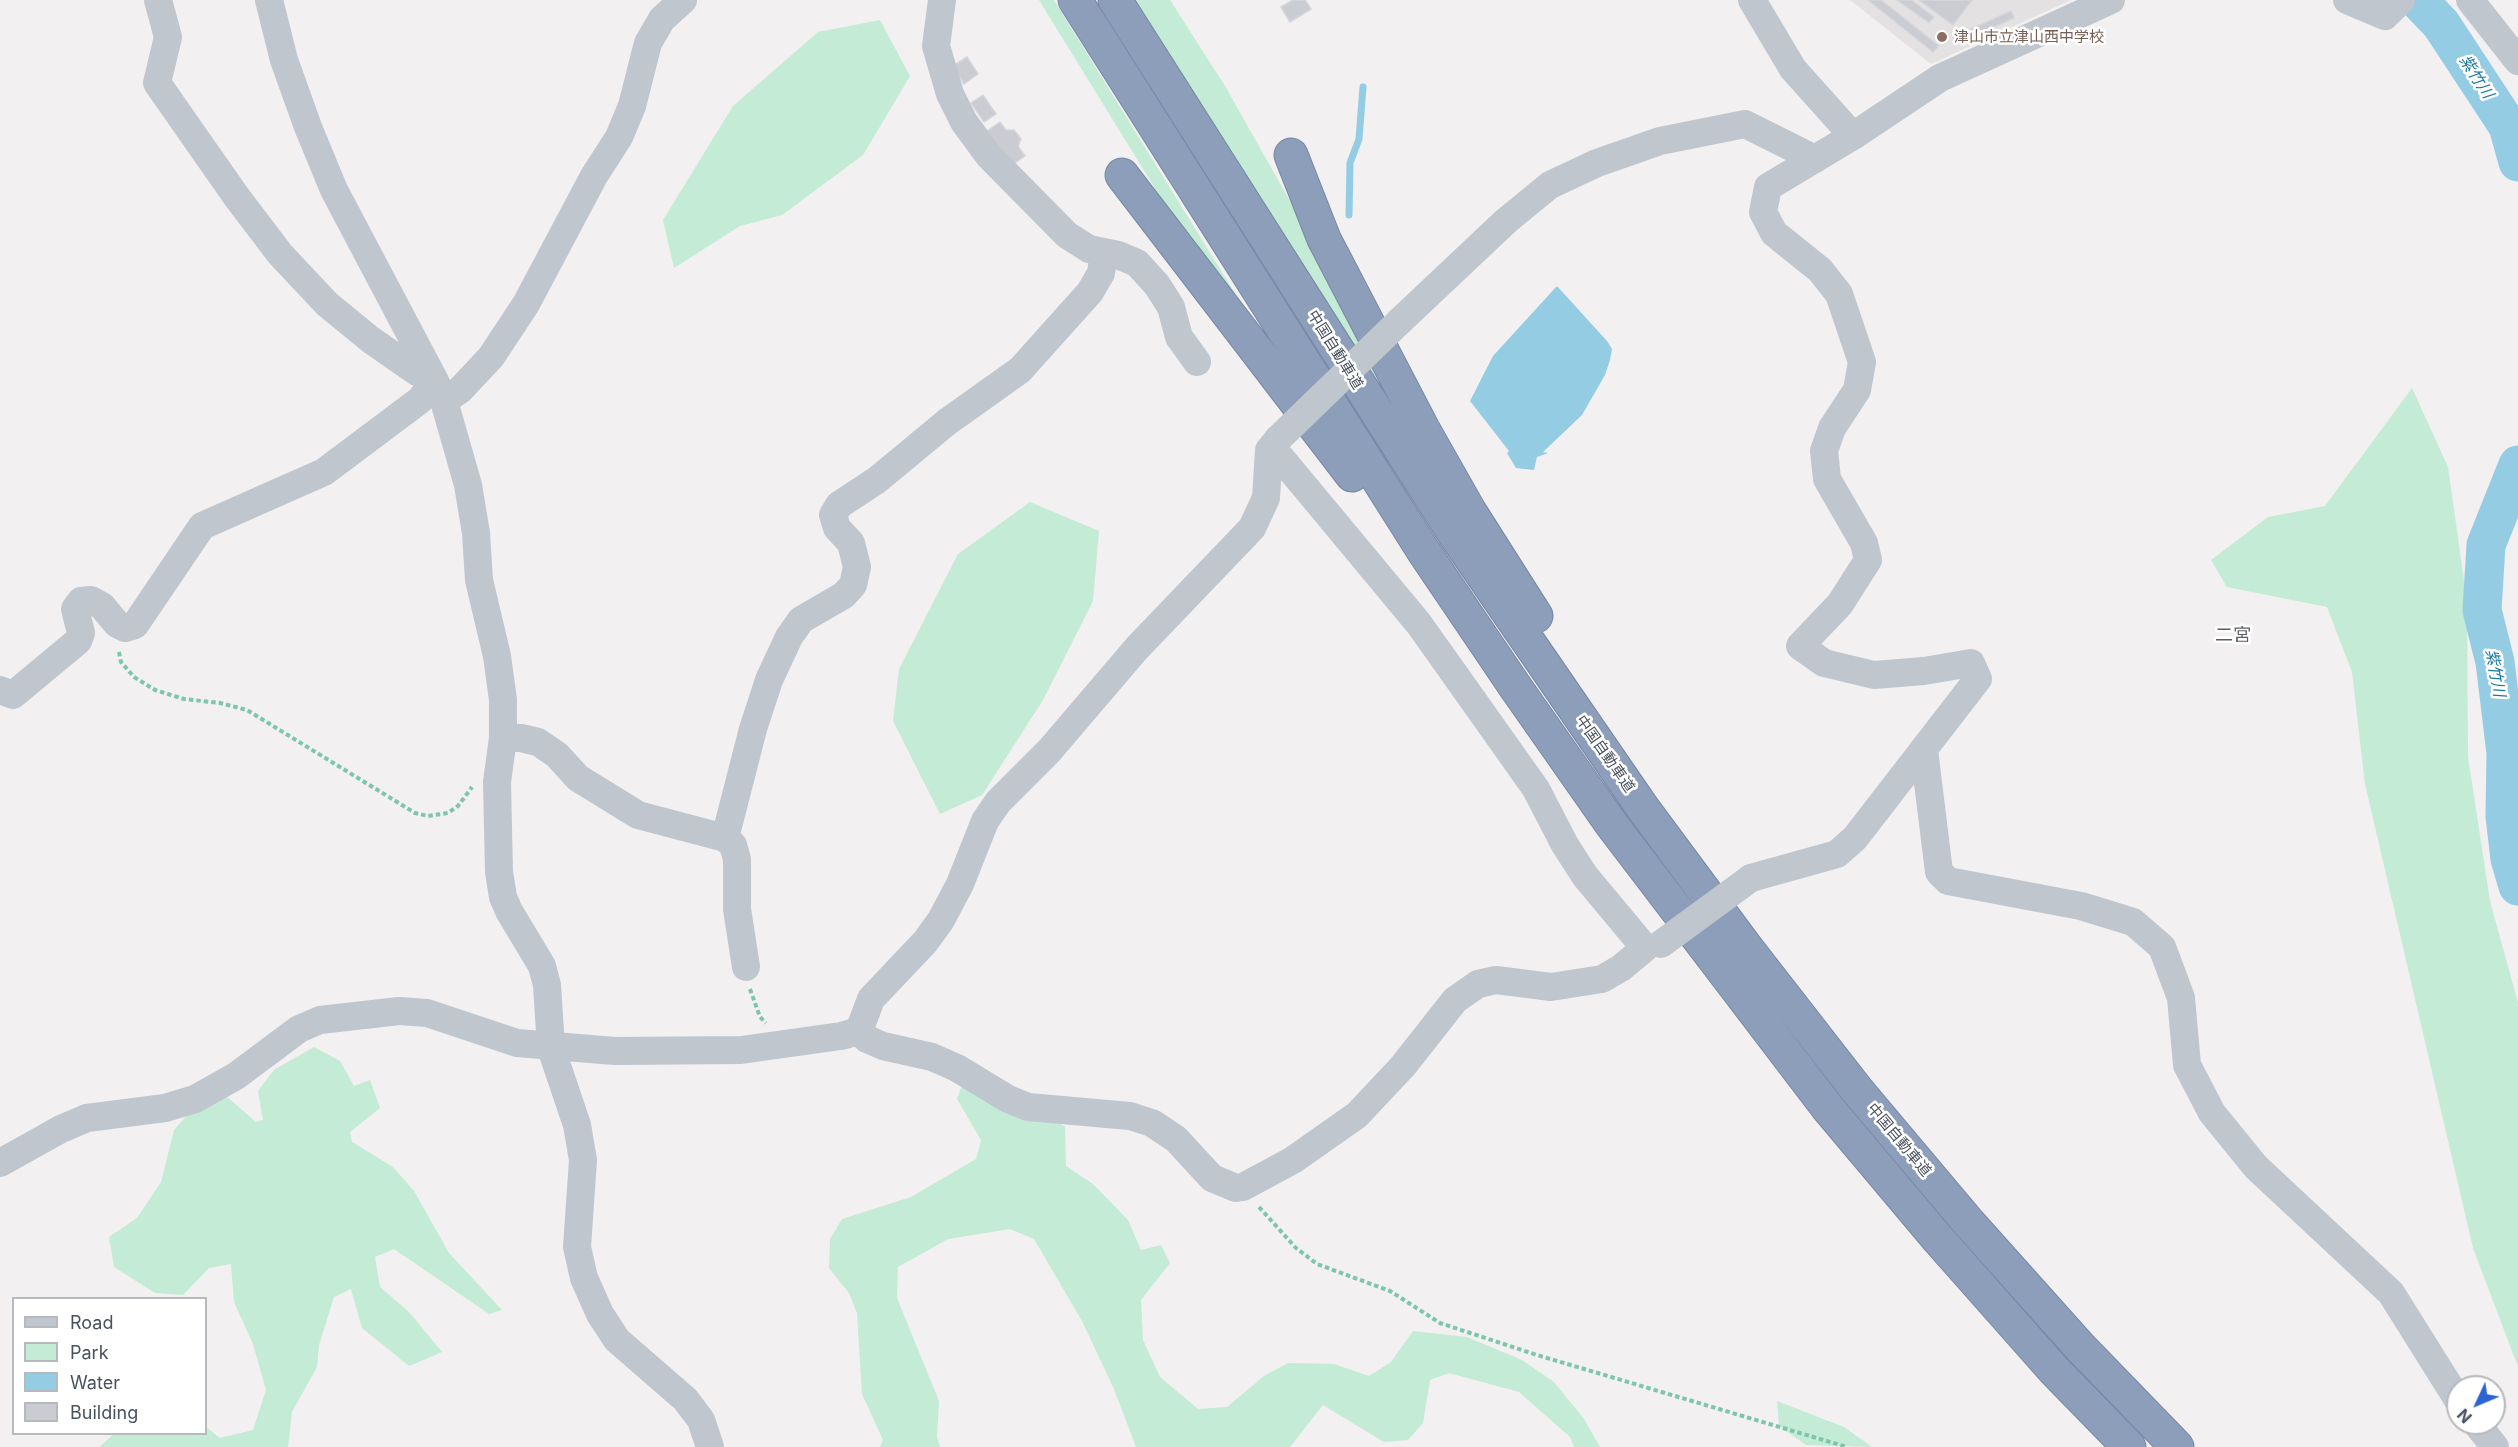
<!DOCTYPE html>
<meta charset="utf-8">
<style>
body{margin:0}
#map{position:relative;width:2518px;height:1447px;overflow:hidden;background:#f2f0f0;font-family:Inter,sans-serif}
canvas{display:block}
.legend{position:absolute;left:12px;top:1297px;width:195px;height:138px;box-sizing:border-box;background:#fff;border:2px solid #b6b9be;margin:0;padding:8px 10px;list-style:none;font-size:18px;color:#49515c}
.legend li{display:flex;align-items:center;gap:12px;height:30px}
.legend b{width:30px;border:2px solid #b6b9be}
.north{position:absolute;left:2446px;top:1375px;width:60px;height:60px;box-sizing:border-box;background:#fff;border:2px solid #b6b9be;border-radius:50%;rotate:226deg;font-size:16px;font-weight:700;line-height:24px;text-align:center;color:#49515c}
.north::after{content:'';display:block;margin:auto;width:21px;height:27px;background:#2a63d3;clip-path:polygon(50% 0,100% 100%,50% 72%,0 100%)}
</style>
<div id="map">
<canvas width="2518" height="1447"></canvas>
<ul class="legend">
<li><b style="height:8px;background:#bfc6cd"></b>Road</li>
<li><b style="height:16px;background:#c3ebd6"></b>Park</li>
<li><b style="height:16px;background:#94cce4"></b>Water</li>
<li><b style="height:16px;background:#caccd2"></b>Building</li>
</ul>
<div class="north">N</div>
</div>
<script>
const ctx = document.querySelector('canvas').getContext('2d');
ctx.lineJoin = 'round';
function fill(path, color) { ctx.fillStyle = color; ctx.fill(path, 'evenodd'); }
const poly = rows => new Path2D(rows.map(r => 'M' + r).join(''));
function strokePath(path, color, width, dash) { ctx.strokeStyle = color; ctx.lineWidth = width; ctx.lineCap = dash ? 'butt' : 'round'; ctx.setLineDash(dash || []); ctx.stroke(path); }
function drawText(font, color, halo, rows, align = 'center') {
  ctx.font = font + ' Inter,"Noto Sans JP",sans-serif'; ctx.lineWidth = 5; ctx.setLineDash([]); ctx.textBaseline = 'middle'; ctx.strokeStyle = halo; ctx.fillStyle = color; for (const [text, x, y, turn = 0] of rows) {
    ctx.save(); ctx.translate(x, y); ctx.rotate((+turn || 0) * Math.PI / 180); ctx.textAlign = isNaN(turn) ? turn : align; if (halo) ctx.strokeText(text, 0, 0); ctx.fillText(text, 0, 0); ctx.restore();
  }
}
fill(poly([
 [1850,0,2071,0,1931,64]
]), '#e3e1e1');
fill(poly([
 [1039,0,1054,0,1254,324,1177,224],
 [1135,0,1170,0,1225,86,1308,233,1401,418,1324,301],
 [880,20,910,76,863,155,782,215,740,226,674,268,663,220,733,106,818,32],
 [2412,388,2448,467,2467,602,2468,757,2490,901,2518,1003,2518,1367,2473,1248,2365,784,2352,672,2327,607,2227,587,2211,560,2268,517,2325,506],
 [1030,502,1099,531,1093,601,1043,700,982,795,940,814,893,721,899,669,958,554],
 [314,1047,340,1061,354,1086,370,1080,380,1108,350,1132,352,1142,393,1167,414,1191,449,1253,502,1310,489,1314,394,1249,375,1257,380,1287,409,1312,442,1352,409,1366,362,1328,351,1289,334,1297,319,1345,317,1367,292,1412,288,1447,99,1447,114,1434,206,1434,206,1427,220,1438,253,1430,266,1390,253,1344,234,1302,231,1264,209,1268,183,1295,155,1293,114,1267,109,1237,137,1218,161,1182,174,1130,195,1106,226,1096,256,1122,263,1120,258,1091,274,1070],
 [962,1085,1048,1115,1065,1127,1066,1166,1093,1184,1128,1220,1141,1250,1161,1245,1170,1263,1141,1300,1143,1340,1160,1377,1198,1409,1227,1407,1264,1376,1288,1363,1334,1364,1369,1376,1391,1362,1413,1331,1467,1337,1522,1360,1554,1382,1584,1419,1600,1447,1574,1447,1570,1437,1519,1392,1449,1373,1430,1380,1423,1423,1408,1440,1384,1442,1323,1405,1290,1447,1136,1447,1114,1389,1082,1321,1034,1239,1010,1229,948,1239,898,1267,897,1298,939,1401,937,1437,940,1447,880,1447,883,1440,862,1394,857,1313,849,1293,829,1268,830,1239,842,1219,911,1197,976,1159,981,1140,957,1099],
 [1777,1401,1844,1427,1872,1447,1806,1445,1779,1426]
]), '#c3ebd6');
fill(poly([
 [1557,286,1607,341,1612,349,1610,360,1605,375,1582,415,1543,452,1548,453,1537,457,1534,470,1516,468,1507,453,1509,451,1470,401,1493,356]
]), '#94cce4');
strokePath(poly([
 [1349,215,1350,163,1359,139,1363,87]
]), '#94cce4', 7);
strokePath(poly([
 [2418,0,2441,24,2508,126,2518,162],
 [2518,465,2486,545,2482,610,2495,662,2506,753,2505,816,2510,859,2518,886]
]), '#94cce4', 39);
const building = poly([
 [1293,0,1305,0,1311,9,1290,22,1281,7,1293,0],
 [1868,0,1881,0,1939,46,1933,52,1868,0],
 [1897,0,1911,0,1934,17,1929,23,1897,0],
 [1919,0,1972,0,1953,25,1919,0],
 [2011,11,2014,18,1956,44,1953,37,2011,11],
 [967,57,978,74,964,84,953,66,967,57],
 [983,95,996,114,984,122,971,103,983,95],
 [1000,122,1006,130,1014,130,1021,139,1018,146,1025,156,1012,165,987,131,1000,122]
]);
fill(building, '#caccd2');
strokePath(building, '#d4d6db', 1.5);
const highway = poly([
 [1075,0,1424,552,1516,688,1612,825,1827,1107,1938,1239,2053,1369,2129,1447],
 [1115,0,1455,535,1642,807,1745,946,1857,1090,1969,1223,2080,1347,2177,1447],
 [1291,155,1324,239,1423,429,1470,512,1536,616],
 [1122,175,1352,475]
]);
strokePath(highway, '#7789a6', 35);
strokePath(poly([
 [119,652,121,662,134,677,155,690,184,699,220,703,247,710,415,813,428,816,448,813,458,806,472,787],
 [750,989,760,1017,766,1023],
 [1259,1207,1296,1248,1317,1264,1390,1291,1440,1323,1537,1355,1847,1447]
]), '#7ec6aa', 4, [4.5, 3]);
strokePath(poly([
 [158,0,168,37,157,83,236,196,280,254,327,304,371,340,417,372,435,381],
 [269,0,284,60,308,127,334,190,435,381,444,401,468,485,476,533,479,580,497,656,503,700,503,738,497,782,499,872,503,897,509,911,542,966,547,985,551,1048,577,1125,583,1160,577,1247,584,1278,600,1314,617,1340,685,1399,701,1420,710,1447],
 [942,0,936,46,950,94,964,122,989,156,1067,235,1089,249,1118,255,1137,263,1157,285,1171,307,1179,337,1197,362],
 [1752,0,1793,69,1853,136],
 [2347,0,2385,16,2401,0],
 [2470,0,2518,61],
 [1400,321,1506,221,1550,185,1597,163,1660,141,1745,124,1815,159],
 [444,401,460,390,491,357,526,304,594,176,619,137,632,106,648,43,662,19,683,0],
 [0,690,13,695,78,641,81,633,75,609,81,601,91,600,102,606,117,624,125,628,135,625,202,526,324,472,420,400,435,381],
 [503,738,521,738,538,742,557,755,578,778,638,815,725,838,733,845,737,859,737,909,746,967],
 [1924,750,1939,872,1948,881,2081,906,2133,922,2162,947,2181,998,2187,1065,2212,1113,2256,1167,2391,1293,2458,1400],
 [725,838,753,729,769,680,789,637,801,620,844,595,853,585,857,567,851,543,837,528,833,515,839,505,877,480,947,422,1020,370,1090,292,1101,273,1104,254],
 [1751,878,1837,854,1855,838,1978,679,1971,663,1924,671,1874,675,1824,663,1800,646,1840,604,1868,560,1864,543,1827,479,1824,451,1832,428,1857,390,1862,362,1839,294,1820,270,1774,233,1763,212,1768,187,1853,136,1940,78,2111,0],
 [859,1031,867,1039,883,1046,932,1057,957,1068,1008,1099,1028,1107,1130,1116,1152,1123,1176,1139,1212,1178,1236,1188,1243,1187,1293,1160,1357,1115,1403,1066,1455,1000,1478,984,1496,980,1551,987,1602,979,1621,968,1645,948,1585,876,1565,845,1536,789,1419,624,1281,458,1269,450],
 [859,1031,871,999,925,942,941,920,960,884,985,821,998,802,1049,751,1137,648,1252,528,1266,498,1269,450,1278,439],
 [0,1163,61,1129,87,1118,165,1108,195,1099,236,1076,299,1029,320,1020,399,1011,427,1013,517,1043,615,1051,741,1050,841,1036,859,1031],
 [2476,1423,2495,1447]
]), '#bfc6cd', 28);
strokePath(highway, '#8c9eba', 33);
strokePath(poly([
 [1278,439,1400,321],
 [1661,944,1751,878]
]), '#bfc6cd', 28);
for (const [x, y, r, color] of [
 [1942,37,6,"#8d6e63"]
]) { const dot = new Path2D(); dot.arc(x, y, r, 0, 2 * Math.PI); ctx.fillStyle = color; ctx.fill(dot); strokePath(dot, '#fff', 2); }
drawText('15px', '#785e54', '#fff', [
 ["津山市立津山西中学校",1954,37]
], 'left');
drawText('15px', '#49515c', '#fff', [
 ["中国自動車道",1335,350,58],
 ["中国自動車道",1605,754,55],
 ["中国自動車道",1899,1140,50]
]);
drawText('italic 16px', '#19769f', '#fff', [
 ["紫竹川",2476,77,57],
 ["紫竹川",2495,673,80]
]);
drawText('18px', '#5d5f64', '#fff', [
 ["二宮",2233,636]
]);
</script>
